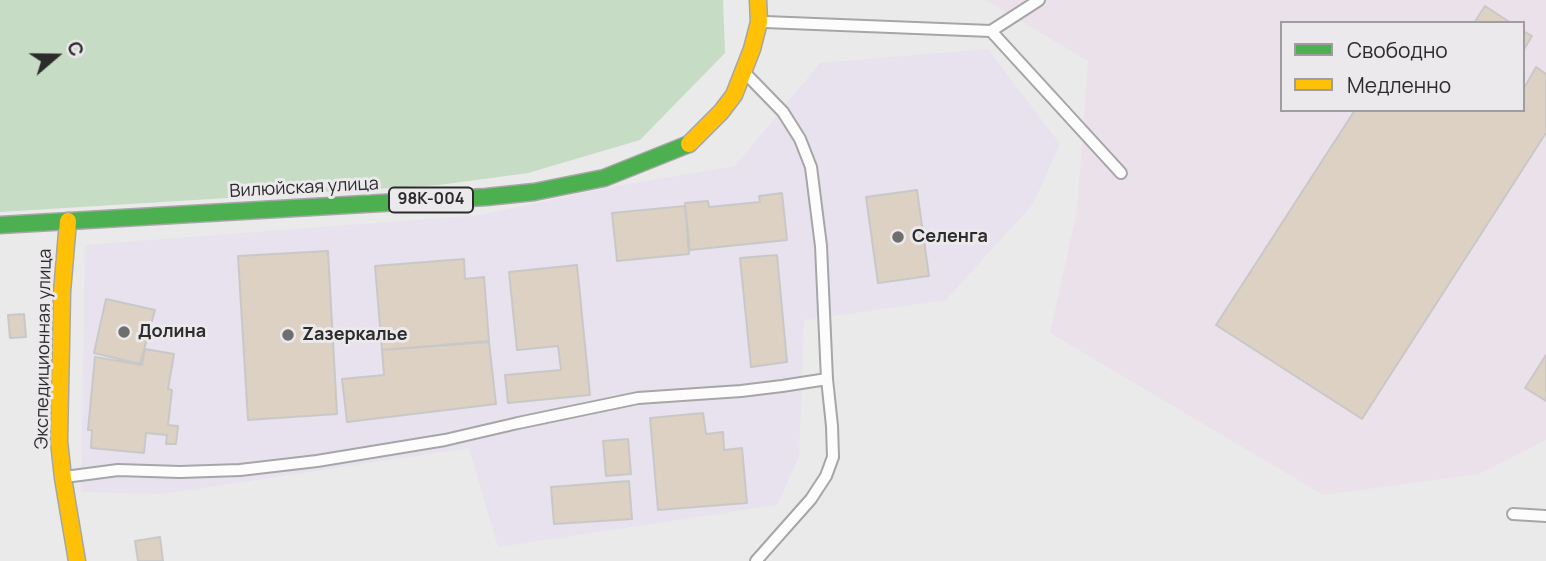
<!DOCTYPE html>
<meta charset="utf-8">
<style>
body{margin:0}
#map{position:relative;width:1546px;height:561px;overflow:hidden;background:#eaeaea;font-family:Manrope,sans-serif}
canvas{display:block}
.legend{position:absolute;left:1280px;top:21px;width:245px;height:91px;box-sizing:border-box;background:#ebe9eb;border:2px solid #9f9d9f;margin:0;padding:9px 12px;list-style:none;font-size:21px;color:#2d2c2d}
.legend li{display:flex;align-items:center;gap:14px;height:35px}
.legend b{width:35px;border:2px solid #9f9d9f}
.north{position:absolute;left:21px;top:21px;width:70px;height:70px;-webkit-text-stroke:5px #ebe9eb;paint-order:stroke;rotate:70deg;font-size:19px;font-weight:700;line-height:28px;text-align:center;color:#2d2c2d}
.north::after{content:'';display:block;margin:auto;width:24px;height:32px;background:#2d2c2d;clip-path:polygon(50% 0,100% 100%,50% 72%,0 100%)}
</style>
<div id="map">
<canvas width="1546" height="561"></canvas>
<ul class="legend">
<li><b style="height:9px;background:#4caf50"></b>Свободно</li>
<li><b style="height:9px;background:#ffc107"></b>Медленно</li>
</ul>
<div class="north">С</div>
</div>
<script>
const ctx = document.querySelector('canvas').getContext('2d');
ctx.lineJoin = 'round';
function fill(path, color) { ctx.fillStyle = color; ctx.fill(path, 'evenodd'); }
const poly = rows => new Path2D(rows.map(r => 'M' + r).join(''));
function strokePath(path, color, width, dash) { ctx.strokeStyle = color; ctx.lineWidth = width; ctx.lineCap = dash ? 'butt' : 'round'; ctx.setLineDash(dash || []); ctx.stroke(path); }
function drawText(font, color, halo, rows, align = 'center') {
  ctx.font = font + ' Manrope,sans-serif'; ctx.lineWidth = 6; ctx.setLineDash([]); ctx.textBaseline = 'middle'; ctx.strokeStyle = halo; ctx.fillStyle = color; for (const [text, x, y, turn = 0] of rows) {
    ctx.save(); ctx.translate(x, y); ctx.rotate((+turn || 0) * Math.PI / 180); ctx.textAlign = isNaN(turn) ? turn : align; if (halo) ctx.strokeText(text, 0, 0); ctx.fillText(text, 0, 0); ctx.restore();
  }
}
fill(poly([
 [988,49,1060,144,1033,204,946,300,804,320,799,457,777,505,498,547,469,448,162,494,81,492,85,245,480,215,611,187,735,166,820,63]
]), '#e7e2ed');
fill(poly([
 [985,0,1546,0,1546,440,1479,474,1323,495,1050,333,1077,211,1088,61],
 [1282,23,1523,23,1523,110,1282,110]
]), '#ebe1ea');
fill(poly([
 [0,0,723,0,725,53,640,140,528,173,439,185,0,212]
]), '#c7dcc4');
const building = poly([
 [1485,6,1511,23,1474,23,1485,6],
 [1523,31,1532,36,1523,51,1523,31],
 [1536,67,1546,74,1546,133,1362,419,1216,325,1355,110,1523,110,1523,90,1536,67],
 [917,190,929,276,878,283,866,197,917,190],
 [782,193,787,240,690,250,685,203,708,201,709,207,760,202,759,196,782,193],
 [685,206,689,254,617,261,612,213,685,206],
 [328,251,337,414,248,420,238,256,328,251],
 [777,255,787,362,751,367,740,258,777,255],
 [464,259,465,279,484,277,489,341,382,350,375,266,464,259],
 [577,265,590,395,508,403,505,375,561,370,558,346,517,350,509,272,577,265],
 [106,299,155,310,140,364,94,353,106,299],
 [24,314,26,337,10,338,8,315,24,314],
 [489,342,496,404,347,422,342,379,384,375,382,350,489,342],
 [145,349,174,354,168,389,172,390,168,425,178,426,176,444,166,444,167,435,146,433,144,453,91,448,92,430,88,430,95,357,142,365,145,349],
 [1546,355,1546,401,1525,388,1546,355],
 [703,413,706,434,723,432,724,450,742,448,747,503,658,510,650,418,703,413],
 [628,439,631,474,606,476,603,441,628,439],
 [629,481,632,519,554,524,551,487,629,481],
 [160,537,163,561,138,561,135,541,160,537]
]);
fill(building, '#dcd1c2');
strokePath(building, '#c8c8c8', 2);
const lane = poly([
 [765,22,991,31,1121,173],
 [991,31,1039,0],
 [748,76,783,112,800,139,811,167,821,246,827,379,832,426,833,457,826,476,811,499,756,561],
 [65,477,118,470,180,472,240,470,317,461,445,440,518,423,638,398,741,391,782,386,827,379],
 [1513,514,1546,516]
]);
const fast = poly([
 [0,225,486,197,534,192,604,178,689,144]
]);
const slow = poly([
 [689,144,721,112,734,95,752,49,759,22,758,0],
 [68,221,62,292,59,441,63,478,77,561]
]);
strokePath(lane, '#a7a6a7', 14);
strokePath(fast, '#a7a6a7', 19);
strokePath(slow, '#a7a6a7', 19);
strokePath(lane, '#fcfcfc', 10);
strokePath(fast, '#4caf50', 16);
strokePath(slow, '#ffc107', 16);
for (const [x, y, r, color] of [
 [898,237,7,"#6f6e6f"],
 [124,332,7,"#6f6e6f"],
 [288,335,7,"#6f6e6f"]
]) { const dot = new Path2D(); dot.arc(x, y, r, 0, 2 * Math.PI); ctx.fillStyle = color; ctx.fill(dot); strokePath(dot, '#ebe9eb', 2.5); }
for (const [x, y, w] of [
 [431,200,84]
]) { const box = new Path2D(); box.roundRect(x - w / 2, y - 12.5, w, 25, 5); ctx.fillStyle = '#ebe9eb'; ctx.fill(box); strokePath(box, '#2d2c2d', 2); }
drawText('bold 16px', '#2d2c2d', null, [
 ["98К-004",431,200]
]);
drawText('18px', '#2d2c2d', '#ebe9eb', [
 ["Вилюйская улица",304,188,-3],
 ["Экспедиционная улица",44,349,-89]
]);
drawText('bold 18px', '#2d2c2d', '#ebe9eb', [
 ["Селенга",912,237],
 ["Долина",138,332],
 ["Zазеркалье",302,335]
], 'left');
</script>
